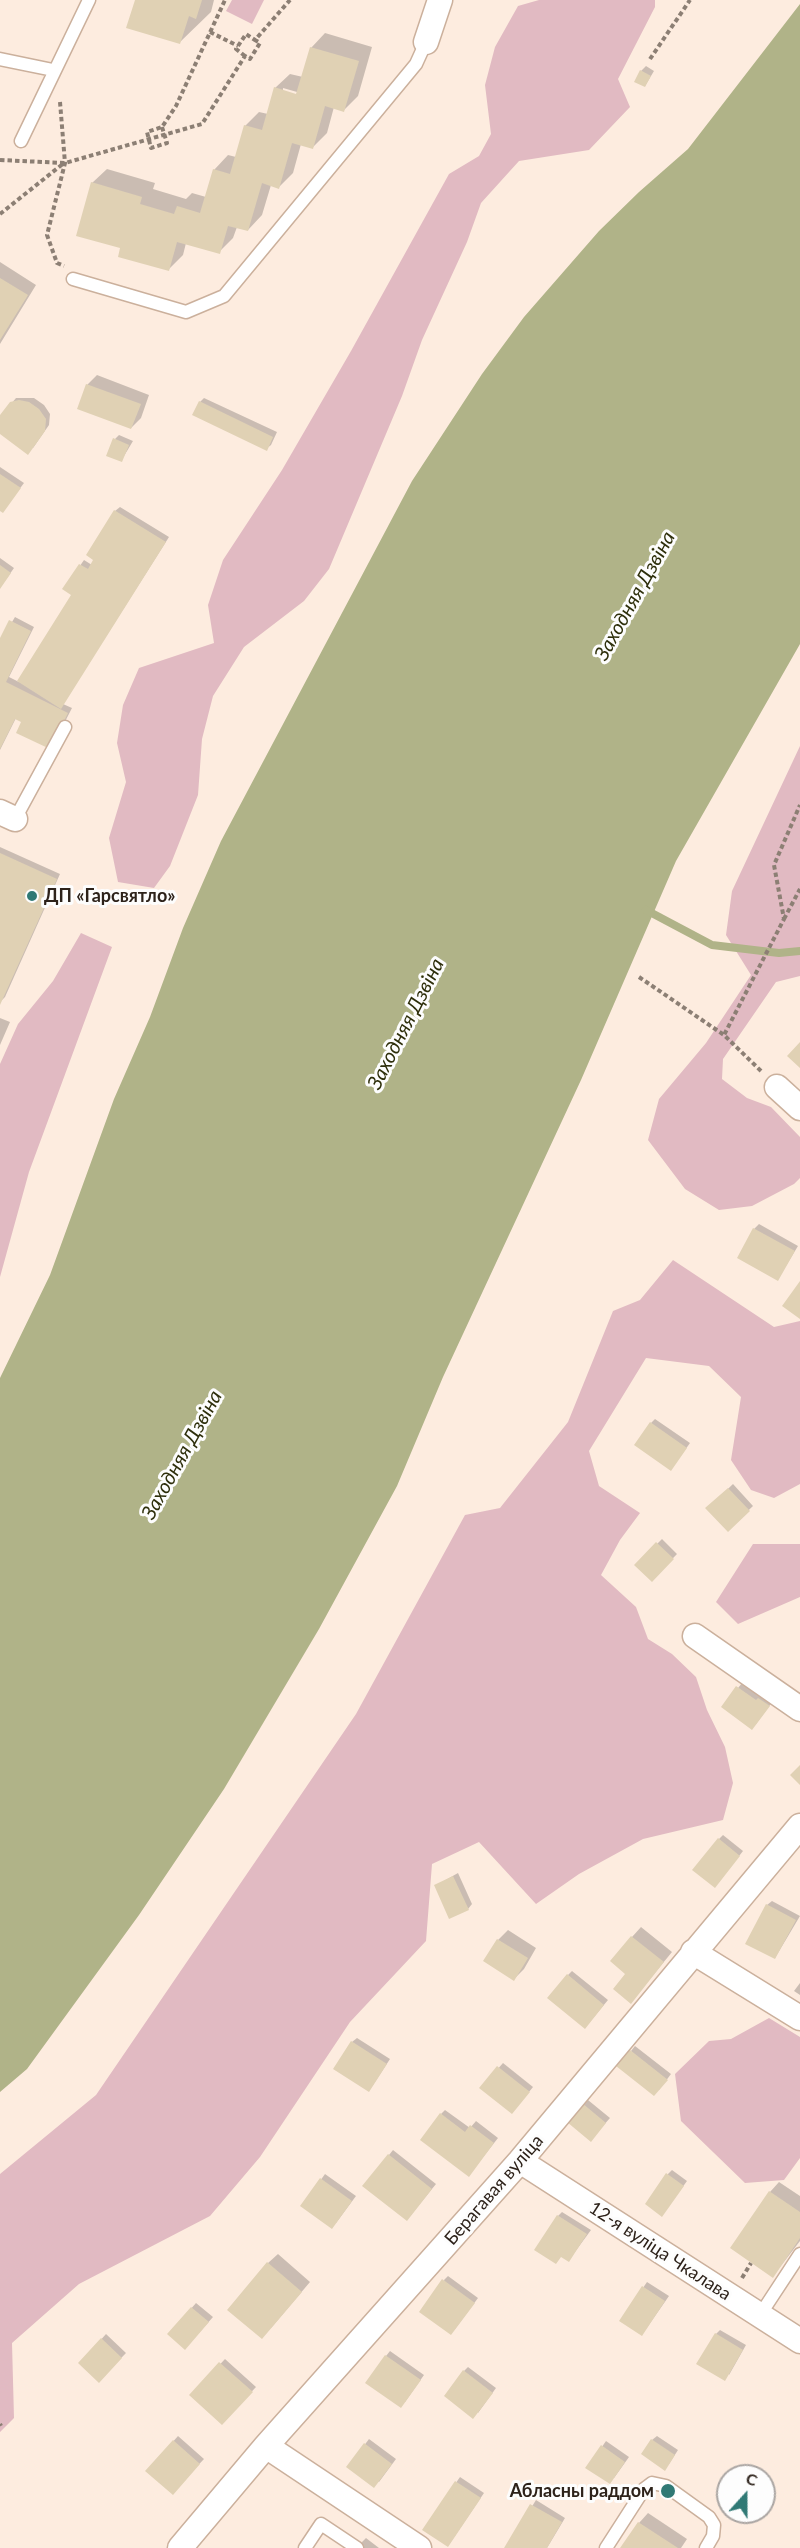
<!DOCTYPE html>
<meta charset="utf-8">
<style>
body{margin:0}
#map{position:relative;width:800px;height:2548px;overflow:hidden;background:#fdecdf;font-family:Lato,sans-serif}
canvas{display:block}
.north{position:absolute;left:716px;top:2464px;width:60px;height:60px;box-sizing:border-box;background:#fdfdfd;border:2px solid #aaa5a2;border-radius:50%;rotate:21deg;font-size:16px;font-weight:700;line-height:24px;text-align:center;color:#2d221a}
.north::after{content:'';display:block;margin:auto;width:21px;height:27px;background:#307975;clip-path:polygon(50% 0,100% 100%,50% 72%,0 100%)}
</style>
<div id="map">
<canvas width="800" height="2548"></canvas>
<div class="north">С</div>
</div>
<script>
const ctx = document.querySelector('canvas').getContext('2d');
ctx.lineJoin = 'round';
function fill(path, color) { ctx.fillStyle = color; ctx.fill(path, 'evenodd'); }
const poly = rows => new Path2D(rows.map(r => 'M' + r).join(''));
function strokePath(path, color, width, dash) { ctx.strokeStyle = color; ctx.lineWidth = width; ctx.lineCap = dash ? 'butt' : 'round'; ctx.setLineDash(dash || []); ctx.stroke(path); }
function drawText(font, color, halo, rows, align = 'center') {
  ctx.font = font + ' Lato,sans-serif'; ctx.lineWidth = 6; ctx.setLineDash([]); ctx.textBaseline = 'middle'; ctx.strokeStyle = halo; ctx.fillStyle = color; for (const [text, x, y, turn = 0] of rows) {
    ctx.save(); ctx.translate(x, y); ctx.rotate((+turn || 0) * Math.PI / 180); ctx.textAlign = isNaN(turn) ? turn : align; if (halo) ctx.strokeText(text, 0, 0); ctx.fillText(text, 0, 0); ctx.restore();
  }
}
fill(poly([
 [232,0,264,0,252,24,226,11],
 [539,0,655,0,655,7,618,79,630,107,589,150,519,161,481,203,467,242,422,340,402,396,329,569,304,601,244,647,213,696,202,739,198,795,170,866,154,888,118,882,109,838,126,782,117,743,123,705,139,668,214,643,208,605,223,560,282,470,351,351,449,174,479,156,491,134,485,85,495,47,518,6],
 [800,746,800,976,776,982,723,1059,722,1079,747,1098,771,1107,800,1137,800,1178,794,1184,752,1206,719,1210,685,1189,648,1140,659,1099,706,1043,751,975,726,935,732,891],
 [81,933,112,947,29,1172,0,1277,0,1064,18,1024,53,981],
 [673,1260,774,1327,800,1321,800,1484,774,1498,751,1490,731,1460,741,1397,709,1366,646,1358,589,1451,599,1486,640,1513,620,1540,601,1575,636,1607,648,1639,672,1654,696,1677,707,1710,725,1747,733,1783,723,1820,643,1839,579,1874,536,1904,479,1842,432,1864,426,1941,350,2022,260,2157,210,2216,79,2284,12,2343,14,2418,0,2432,0,2174,96,2095,356,1714,465,1515,500,1508,568,1422,613,1311,640,1300],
 [753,1544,800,1544,800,1597,738,1624,716,1602],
 [769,2018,800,2037,800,2158,784,2180,745,2183,681,2121,675,2074,709,2041,731,2039]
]), '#e1bac2');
fill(poly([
 [800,4,800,644,676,861,581,1080,443,1377,397,1486,319,1629,224,1789,139,1915,27,2069,0,2092,0,1378,50,1275,114,1099,150,1017,183,928,221,841,412,481,482,374,524,317,599,231,639,192,688,149]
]), '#b0b388');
fill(poly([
 [137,0,214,0,211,12,180,42],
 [325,33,372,47,358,96,344,110,334,107,327,133,313,147,301,144,293,173,279,187,271,185,262,215,248,230,237,227,233,238,219,252,186,243,183,255,168,270,122,247,92,183,107,169,155,183,153,189,186,199,192,193,206,197,214,170,228,155,236,157,245,126,259,112,268,114,275,88,290,74,303,77,311,48],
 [283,88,304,94,303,97,283,91],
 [646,66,654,71,645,86,641,71],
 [0,262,36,285,0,344],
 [97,375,149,395,141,418,131,428,87,385],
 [16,398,34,398,44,405,50,414,49,425,33,448,0,433,0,417],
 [204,398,277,432,271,445,266,449,200,402],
 [119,435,133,441,121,461,115,439],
 [0,467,24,483,3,511,0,509],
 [120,507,169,537,63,704,72,708,54,743,16,718,0,750,0,642,15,617,34,627,9,677,19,682,74,594,64,589,84,560,92,565,115,511],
 [0,558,14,568,0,588],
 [0,847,60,874,5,997,0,1002],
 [0,1018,10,1022,0,1045],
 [759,1224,798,1246,778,1279,754,1229],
 [655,1419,690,1443,675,1464,651,1423],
 [733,1484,753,1506,728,1530,708,1508],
 [662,1539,677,1554,652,1580,636,1565],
 [742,1683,773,1701,756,1724,723,1707],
 [723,1835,743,1851,719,1882,719,1839],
 [458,1873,472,1904,468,1909,435,1886],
 [772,1901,800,1916,775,1958,767,1905],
 [641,1927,672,1952,631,2002,627,1974,632,1937],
 [508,1930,536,1948,524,1969,514,1979,498,1940],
 [572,1971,608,2000,589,2023,568,1975],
 [800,1983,800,1995,794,1991],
 [357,2038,390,2059,373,2085,352,2042],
 [635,2046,671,2074,659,2090,631,2051],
 [503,2063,533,2087,516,2108,482,2087],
 [588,2100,610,2118,595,2135,569,2121],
 [445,2110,470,2128,476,2121,498,2138,473,2170,441,2114],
 [393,2150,436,2184,411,2215,365,2185],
 [672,2170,687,2181,666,2210,668,2174],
 [325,2174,356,2196,336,2223,302,2206],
 [779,2182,800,2196,800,2241,773,2276,770,2192],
 [562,2212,591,2230,569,2260,561,2255,558,2216],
 [278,2254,310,2282,271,2328,268,2263],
 [448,2276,478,2298,455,2329,444,2280],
 [647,2282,669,2296,646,2329,621,2320],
 [196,2303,213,2317,190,2343,169,2334],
 [720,2330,746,2345,729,2375,716,2334],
 [106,2334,126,2353,99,2381,80,2363],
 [390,2351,424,2375,405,2402,386,2356],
 [225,2359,256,2387,222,2423,191,2395],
 [468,2367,496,2388,478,2413,464,2371],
 [178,2436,204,2459,172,2493,147,2471],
 [657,2436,678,2450,669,2464,652,2440],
 [369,2439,396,2459,379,2482,348,2467],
 [606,2441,629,2457,614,2478,588,2467],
 [460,2477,484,2493,448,2546,424,2529],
 [536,2500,565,2518,547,2548,506,2548],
 [648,2513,687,2539,681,2548,622,2548,639,2523],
 [366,2538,379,2548,356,2548]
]), '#0003');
strokePath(poly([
 [646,910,712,945,779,953,800,951]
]), '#b0b388', 8);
fill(poly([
 [135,0,202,0,196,19,189,16,180,44,126,28],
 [310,47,359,61,344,112,325,106,313,149,292,143,279,189,262,183,248,231,228,226,220,254,177,242,169,271,118,257,120,248,76,236,91,182,142,197,140,204,174,214,177,206,200,213,213,169,230,174,244,125,262,130,274,87,296,94],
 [640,70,651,76,645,87,634,82],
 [0,278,28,295,0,340],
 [86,384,141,404,131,429,77,409],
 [19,400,29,402,39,409,46,419,45,431,28,455,0,434,0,415,10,402],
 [199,401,273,437,267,451,192,415],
 [113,438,129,445,122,462,106,456],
 [0,474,21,488,3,513,0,511],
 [114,510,166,542,61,709,17,681,71,595,62,589,79,564,88,569,93,560,86,555],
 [0,565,11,573,0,589],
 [9,620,31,631,6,682,68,713,50,749,16,733,21,722,15,719,0,749,0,638],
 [0,853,57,879,0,1005],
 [800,1042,800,1068,787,1056],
 [753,1228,795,1251,778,1281,737,1258],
 [800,1281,800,1319,782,1306],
 [650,1422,687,1448,671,1471,634,1445],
 [728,1488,750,1511,728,1532,705,1508],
 [656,1542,674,1559,652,1582,634,1565],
 [736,1686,756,1700,758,1698,770,1706,752,1730,721,1707],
 [800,1765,800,1785,790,1775],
 [718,1838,740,1856,715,1888,692,1870],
 [453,1876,469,1910,449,1919,434,1885],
 [766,1904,796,1920,775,1959,745,1944],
 [631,1936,664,1962,631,2004,613,1989,625,1974,610,1961],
 [497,1939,528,1958,514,1981,483,1961],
 [567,1974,604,2005,585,2029,547,1998],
 [351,2041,387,2064,369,2092,333,2069],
 [630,2050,668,2080,654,2096,616,2066],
 [497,2066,530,2092,512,2114,479,2088],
 [582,2103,606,2123,591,2142,567,2122],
 [440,2113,465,2132,470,2125,494,2143,469,2177,420,2140],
 [388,2154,432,2189,407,2221,362,2186],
 [666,2173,684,2186,662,2217,645,2204],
 [320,2178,352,2201,332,2229,300,2206],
 [769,2191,800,2212,800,2238,773,2278,730,2248],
 [557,2215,587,2234,569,2262,561,2257,556,2264,534,2250],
 [267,2262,302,2292,262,2339,227,2310],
 [442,2279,475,2303,451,2335,419,2312],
 [642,2286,665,2301,642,2336,619,2321],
 [191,2307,209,2322,185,2350,167,2334],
 [715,2333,743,2350,725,2381,696,2364],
 [101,2338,122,2358,99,2383,78,2363],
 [385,2355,421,2380,401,2408,365,2383],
 [219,2362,253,2392,222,2425,189,2395],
 [463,2370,493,2393,473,2419,444,2396],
 [651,2439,675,2455,665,2471,641,2454],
 [173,2440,200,2464,173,2495,145,2471],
 [364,2443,392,2464,374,2488,346,2467],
 [601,2445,625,2462,610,2484,585,2468],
 [455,2481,481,2498,448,2547,422,2530],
 [530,2504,562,2522,547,2548,504,2548],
 [638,2522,678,2548,620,2548]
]), '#e0d1b4');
const service = poly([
 [0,59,53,70],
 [21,141,89,0],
 [73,279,186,312,224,296,416,64,426,42],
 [15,819,65,727],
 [760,2315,800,2254],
 [305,2548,321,2524,357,2548],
 [606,2548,644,2489,652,2483,666,2486,709,2517,714,2525,713,2536,706,2548]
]);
const minor = poly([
 [426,42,440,0],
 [0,812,15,819],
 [777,1087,800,1108],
 [695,1636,800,1709],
 [693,1952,800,2018],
 [520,2161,800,2341],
 [266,2446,419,2548],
 [180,2548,266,2446,520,2161,800,1826]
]);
strokePath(service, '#cbb09c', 15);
strokePath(minor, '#cbb09c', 27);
strokePath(poly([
 [210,32,238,46],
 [245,56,236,49,246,34,255,40],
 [650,59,690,0],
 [60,102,65,163,47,235,57,263,64,266],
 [162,127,167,143,151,148,147,132,162,127,176,106,225,0],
 [0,160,65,163,202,124,245,56,250,59,260,43,255,40,290,0],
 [0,214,64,163],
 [784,919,800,889],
 [639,977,724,1035],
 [761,1071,724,1035,784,919,774,865,800,805],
 [742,2278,751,2263],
 [0,2424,1,2426]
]), '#8c7f74', 4, [4.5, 3]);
strokePath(service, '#fff', 12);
strokePath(minor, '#fff', 24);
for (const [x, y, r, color] of [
 [32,896,6,"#307975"],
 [668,2491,8,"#307975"]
]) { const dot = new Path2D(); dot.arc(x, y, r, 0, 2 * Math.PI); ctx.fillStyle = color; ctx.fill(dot); strokePath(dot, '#fdfdfd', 2); }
drawText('bold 18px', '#2d221a', '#fdfdfd', [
 ["ДП «Гарсвятло»",44,896],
 ["Абласны раддом",654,2491,"right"]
], 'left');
drawText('18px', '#2d221a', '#fdfdfd', [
 ["Берагавая вуліца",494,2190,-49],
 ["12-я вуліца Чкалава",660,2251,33]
]);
drawText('italic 20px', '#2e2f0b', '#fdfdfd', [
 ["Заходняя Дзвіна",635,596,-61],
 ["Заходняя Дзвіна",406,1024,-63],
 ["Заходняя Дзвіна",182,1455,-61]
]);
</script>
